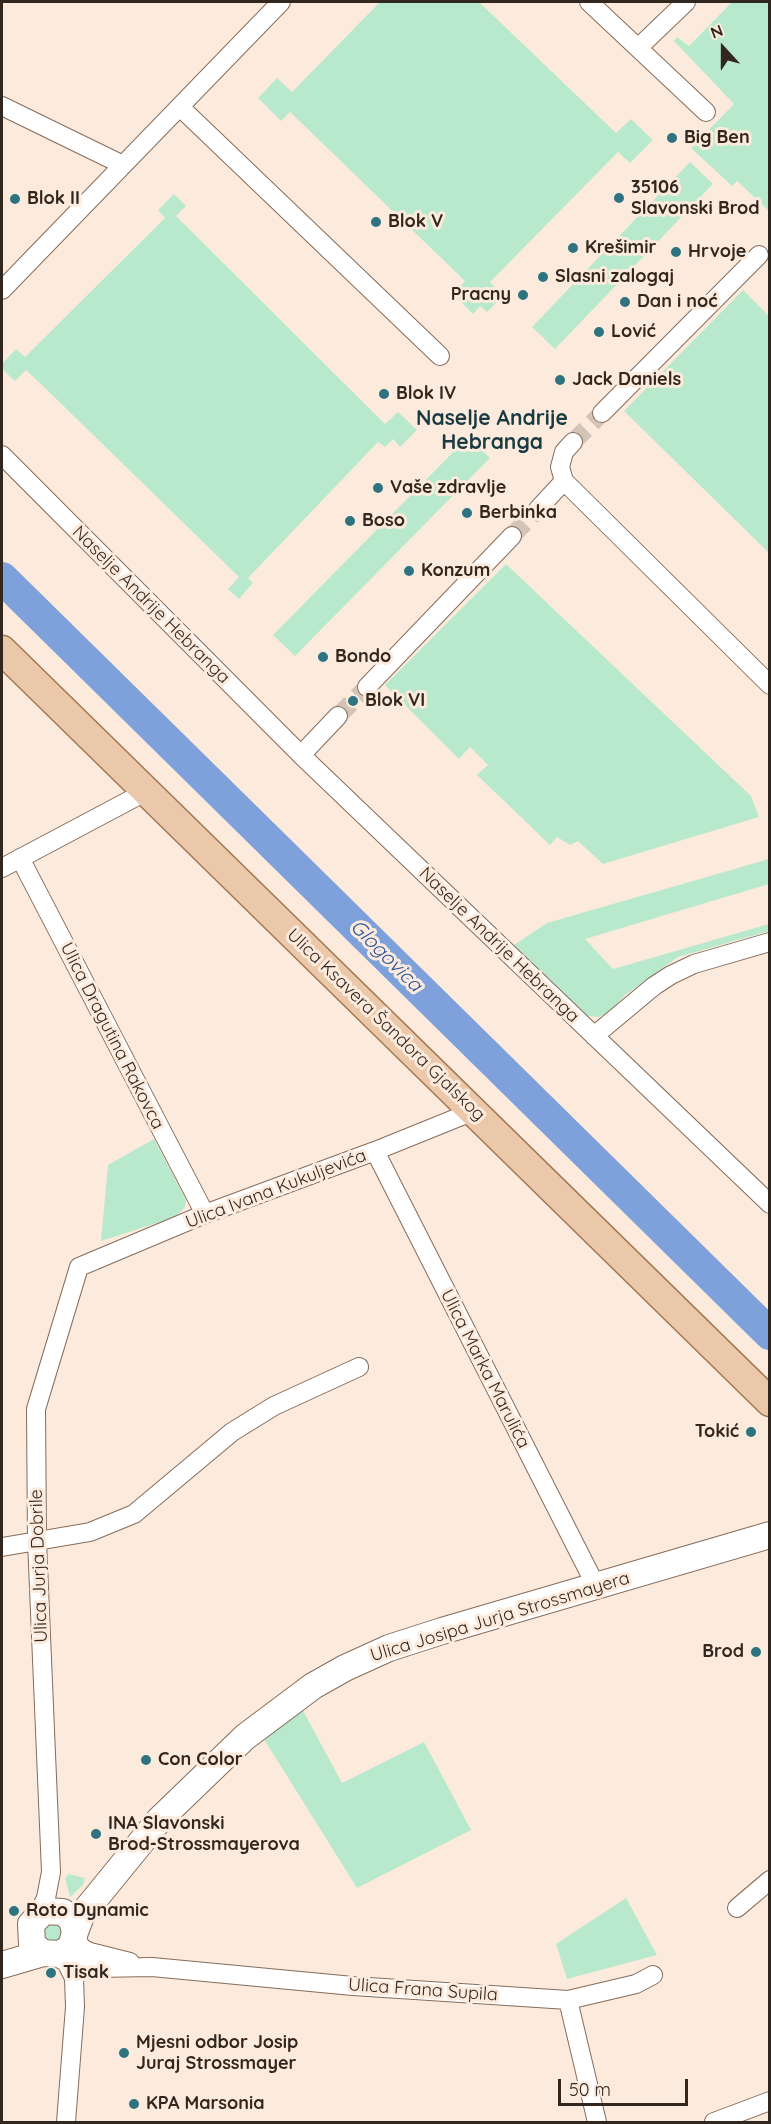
<!DOCTYPE html>
<meta charset="utf-8">
<style>
body{margin:0}
#map{position:relative;width:771px;height:2124px;overflow:hidden;background:#fcebdd;font-family:Quicksand,sans-serif}
canvas{display:block}
.frame{position:absolute;inset:0;border:3px solid #32271f;pointer-events:none}
.north{position:absolute;left:693px;top:18px;width:60px;height:60px;-webkit-text-stroke:4px #fcebdd;paint-order:stroke;rotate:339deg;font-size:16px;font-weight:700;line-height:24px;text-align:center;color:#32271f}
.north::after{content:'';display:block;margin:auto;width:21px;height:27px;background:#32271f;clip-path:polygon(50% 0,100% 100%,50% 72%,0 100%)}
.scale{position:absolute;left:558px;top:2079px;width:130px;height:27px;box-sizing:border-box;border:3px solid #32271f;border-top:0;padding-left:8px;font-size:18px;line-height:21px;white-space:nowrap;color:#32271f;-webkit-text-stroke:4px #fcebdd;paint-order:stroke}
</style>
<div id="map">
<canvas width="771" height="2124"></canvas>
<div class="frame"></div>
<div class="north">N</div>
<div class="scale">50 m</div>
</div>
<script>
const ctx = document.querySelector('canvas').getContext('2d');
ctx.lineJoin = 'round';
function fill(path, color) { ctx.fillStyle = color; ctx.fill(path, 'evenodd'); }
const poly = rows => new Path2D(rows.map(r => 'M' + r).join(''));
function strokePath(path, color, width, dash) { ctx.strokeStyle = color; ctx.lineWidth = width; ctx.lineCap = dash ? 'butt' : 'round'; ctx.setLineDash(dash || []); ctx.stroke(path); }
function drawText(font, color, halo, rows, align = 'center') {
  ctx.font = font + ' Quicksand,sans-serif'; ctx.lineWidth = 6; ctx.setLineDash([]); ctx.textBaseline = 'middle'; ctx.strokeStyle = halo; ctx.fillStyle = color; for (const [text, x, y, turn = 0] of rows) {
    ctx.save(); ctx.translate(x, y); ctx.rotate((+turn || 0) * Math.PI / 180); ctx.textAlign = isNaN(turn) ? turn : align; if (halo) ctx.strokeText(text, 0, 0); ctx.fillText(text, 0, 0); ctx.restore();
  }
}
fill(poly([
 [380,2,479,2,616,133,631,119,653,140,630,163,618,152,490,282,503,296,487,312,480,306,473,314,453,294,465,281,290,112,281,121,258,98,277,78,292,92],
 [732,2,769,2,769,211,737,181,732,186,691,148,734,104,674,41,677,37,689,46],
 [690,162,713,184,555,349,532,327],
 [174,194,186,206,176,216,385,424,398,412,417,430,400,447,393,439,385,447,378,442,248,578,253,583,239,599,228,589,239,577,44,387,26,370,15,381,2,369,2,364,16,349,25,357,165,218,158,210],
 [743,290,769,316,769,553,624,411],
 [468,437,490,458,295,656,273,635],
 [506,564,751,796,759,817,603,864,578,841,570,845,557,837,550,845,477,775,488,765,470,747,459,759,385,685],
 [769,859,769,884,585,939,613,969,769,924,769,931,678,957,625,995,610,1012,599,1017,588,1016,514,945,547,923],
 [154,1139,186,1200,185,1207,176,1217,101,1241,108,1165],
 [300,1705,342,1783,424,1742,471,1830,357,1888,262,1736],
 [69,1874,85,1878,83,1885,70,1897,65,1878],
 [626,1898,657,1955,567,1979,556,1944],
 [48,1923,61,1926,63,1936,56,1944,43,1939,43,1929]
]), '#b9e9cc');
strokePath(poly([
 [2,578,770,1334]
]), '#7ea1db', 32);
strokePath(poly([
 [573,442,602,413],
 [512,536,538,509],
 [338,716,367,687]
]), '#d4c4b7', 18, [18, 9]);
const street = poly([
 [589,2,706,112],
 [638,48,686,2],
 [2,106,123,165],
 [180,107,440,356],
 [2,290,281,2],
 [602,413,759,255],
 [2,455,301,755,770,1204],
 [564,481,560,467,564,452,573,442],
 [538,509,564,481,770,685],
 [367,687,512,536],
 [301,755,338,716],
 [20,858,205,1214],
 [2,868,147,791],
 [594,1036,654,986,671,975,694,964,770,942],
 [375,1151,596,1586],
 [2,1547,90,1532,134,1514,232,1432,274,1406,359,1367],
 [737,1908,770,1880],
 [38,1914,46,1898,51,1872,37,1541,36,1409,79,1267,205,1214,375,1151,474,1111],
 [75,1937,82,1948,90,1952,130,1962],
 [52,1955,66,1962,97,1968,152,1967,353,1986,568,2000,597,2122],
 [568,2000,636,1984,653,1975],
 [66,2122,75,2007,74,1978,66,1962],
 [714,2122,770,2101]
]);
const secondary = poly([
 [75,1932,81,1916,160,1819,245,1737,313,1686,345,1668,389,1648,442,1631,770,1535],
 [2,1965,43,1953,60,1954,67,1950,72,1944,75,1932,72,1920,63,1912,44,1911,31,1924,32,1944,43,1953]
]);
const primary = poly([
 [2,650,770,1402]
]);
strokePath(street, '#866c59', 20);
strokePath(secondary, '#866c59', 28);
strokePath(primary, '#a17853', 31);
strokePath(street, '#fff', 18);
strokePath(secondary, '#fff', 26);
strokePath(primary, '#ebc8a9', 28);
for (const [x, y, r, color] of [
 [672,138,6,"#2d7380"],
 [619,198,6,"#2d7380"],
 [15,199,6,"#2d7380"],
 [376,222,6,"#2d7380"],
 [573,248,6,"#2d7380"],
 [676,252,6,"#2d7380"],
 [543,277,6,"#2d7380"],
 [523,295,6,"#2d7380"],
 [625,302,6,"#2d7380"],
 [599,332,6,"#2d7380"],
 [560,380,6,"#2d7380"],
 [384,394,6,"#2d7380"],
 [378,488,6,"#2d7380"],
 [467,513,6,"#2d7380"],
 [350,521,6,"#2d7380"],
 [409,571,6,"#2d7380"],
 [323,657,6,"#2d7380"],
 [353,701,6,"#2d7380"],
 [751,1432,6,"#2d7380"],
 [756,1652,6,"#2d7380"],
 [146,1760,6,"#2d7380"],
 [96,1834,6,"#2d7380"],
 [14,1911,6,"#2d7380"],
 [51,1973,6,"#2d7380"],
 [124,2053,6,"#2d7380"],
 [134,2104,6,"#2d7380"]
]) { const dot = new Path2D(); dot.arc(x, y, r, 0, 2 * Math.PI); ctx.fillStyle = color; ctx.fill(dot); strokePath(dot, '#fcebdd', 2); }
drawText('bold 18px', '#32271f', '#fcebdd', [
 ["Big Ben",684,138],
 ["35106",631,188],
 ["Slavonski Brod",631,209],
 ["Blok II",27,199],
 ["Blok V",388,222],
 ["Krešimir",585,248],
 ["Hrvoje",688,252],
 ["Slasni zalogaj",555,277],
 ["Pracny",511,295,"right"],
 ["Dan i noć",637,302],
 ["Lović",611,332],
 ["Jack Daniels",572,380],
 ["Blok IV",396,394],
 ["Vaše zdravlje",390,488],
 ["Berbinka",479,513],
 ["Boso",362,521],
 ["Konzum",421,571],
 ["Bondo",335,657],
 ["Blok VI",365,701],
 ["Tokić",739,1432,"right"],
 ["Brod",744,1652,"right"],
 ["Con Color",158,1760],
 ["INA Slavonski",108,1824],
 ["Brod-Strossmayerova",108,1845],
 ["Roto Dynamic",26,1911],
 ["Tisak",63,1973],
 ["Mjesni odbor Josip",136,2043],
 ["Juraj Strossmayer",136,2064],
 ["KPA Marsonia",146,2104]
], 'left');
drawText('18px', '#32271f', '#fcebdd', [
 ["Naselje Andrije Hebranga",151,605,45],
 ["Naselje Andrije Hebranga",499,945,44],
 ["Ulica Ksavera Šandora Gjalskog",386,1025,44],
 ["Ulica Dragutina Rakovca",112,1036,63],
 ["Ulica Ivana Kukuljevića",276,1189,-21],
 ["Ulica Marka Marulića",485,1369,63],
 ["Ulica Jurja Dobrile",39,1566,-92],
 ["Ulica Josipa Jurja Strossmayera",500,1617,-17],
 ["Ulica Frana Supila",423,1990,4]
]);
drawText('italic 20px', '#2c559c', '#fcebdd', [
 ["Glogovica",386,956,45]
]);
drawText('bold 21px', '#193a40', '#fcebdd', [
 ["Naselje Andrije",492,419],
 ["Hebranga",492,443]
]);
</script>
